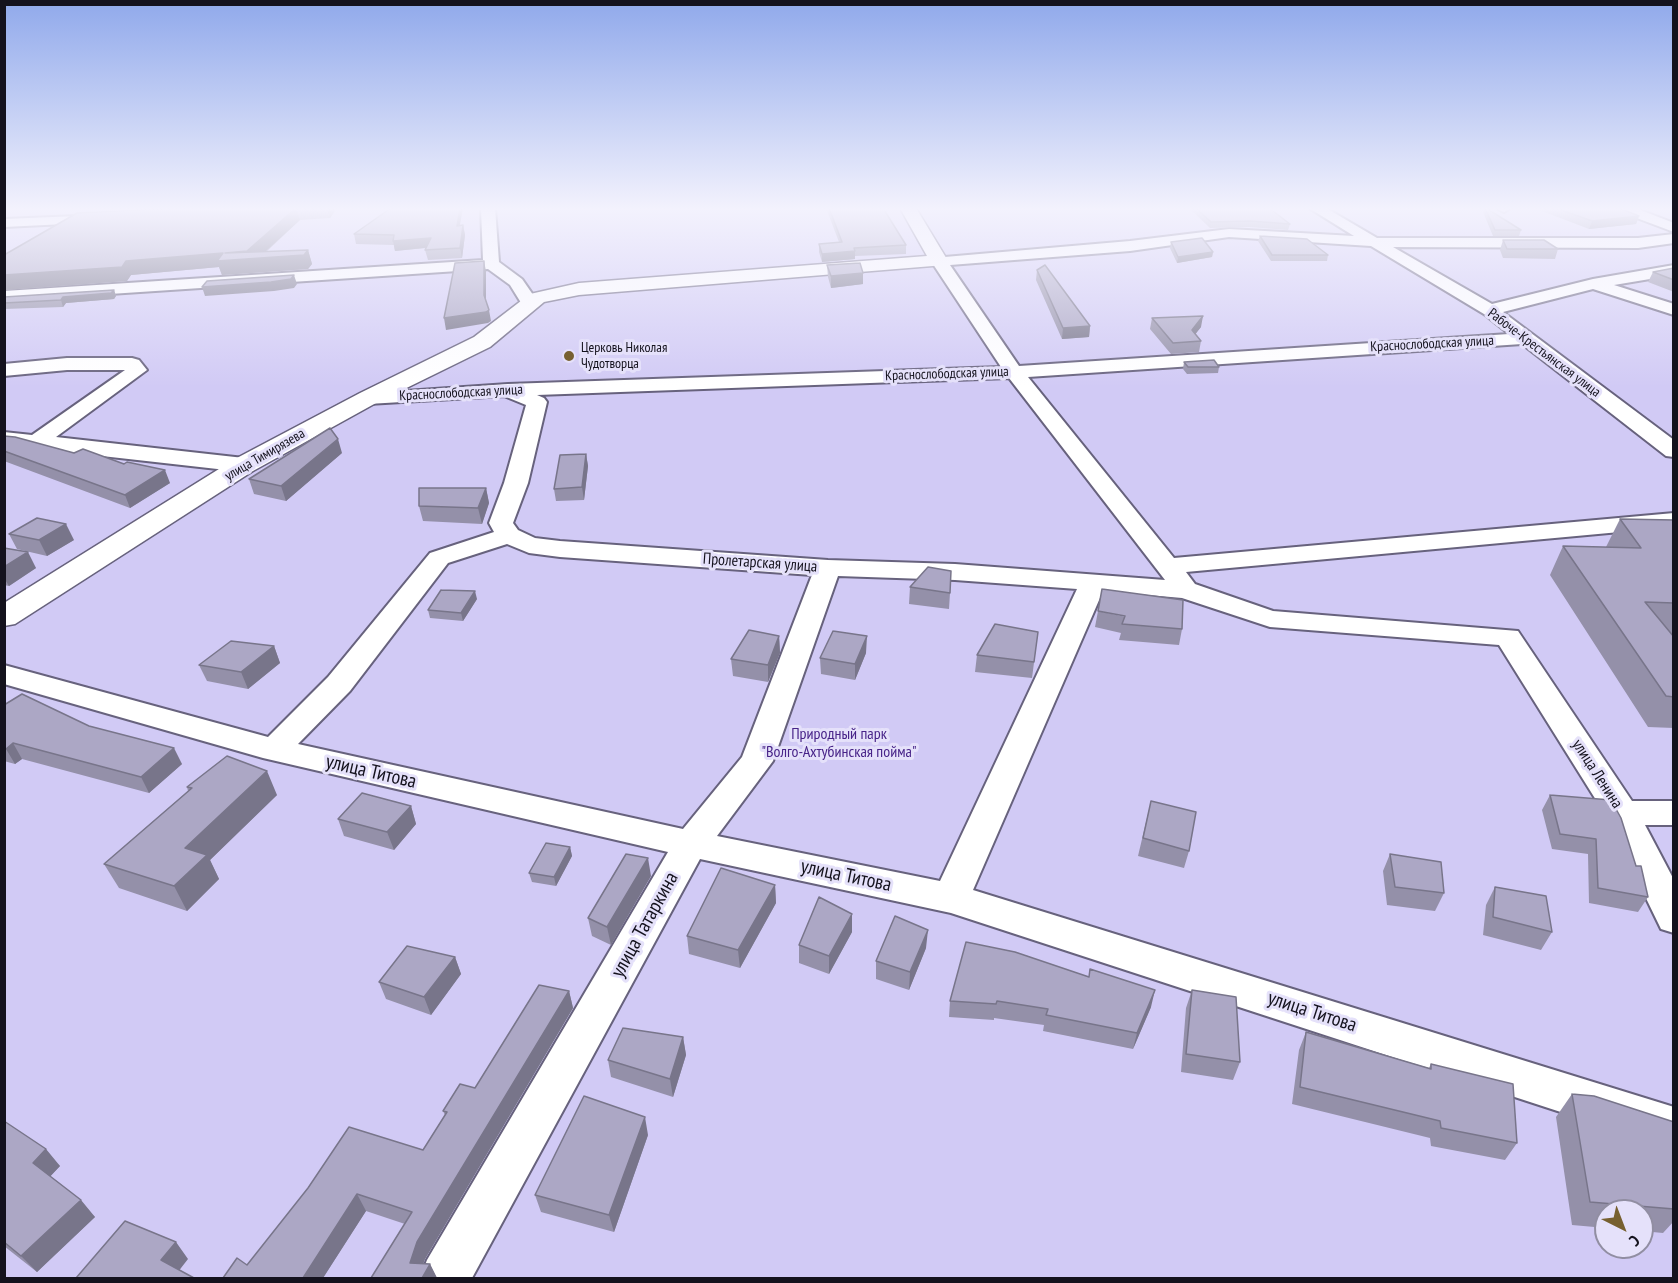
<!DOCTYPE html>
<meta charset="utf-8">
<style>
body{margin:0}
#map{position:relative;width:1678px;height:1283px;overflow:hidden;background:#e5e1fa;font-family:"PT Sans Narrow",sans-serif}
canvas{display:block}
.frame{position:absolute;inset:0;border:6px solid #14121d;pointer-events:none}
.north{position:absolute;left:1594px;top:1199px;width:60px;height:60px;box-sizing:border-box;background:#e5e1fa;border:2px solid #918ea2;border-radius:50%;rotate:138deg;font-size:16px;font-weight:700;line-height:24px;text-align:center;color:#14121d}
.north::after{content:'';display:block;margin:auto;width:21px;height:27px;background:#776030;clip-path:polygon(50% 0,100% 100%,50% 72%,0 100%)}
</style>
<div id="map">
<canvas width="1678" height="1283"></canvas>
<div class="frame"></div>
<div class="north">С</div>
</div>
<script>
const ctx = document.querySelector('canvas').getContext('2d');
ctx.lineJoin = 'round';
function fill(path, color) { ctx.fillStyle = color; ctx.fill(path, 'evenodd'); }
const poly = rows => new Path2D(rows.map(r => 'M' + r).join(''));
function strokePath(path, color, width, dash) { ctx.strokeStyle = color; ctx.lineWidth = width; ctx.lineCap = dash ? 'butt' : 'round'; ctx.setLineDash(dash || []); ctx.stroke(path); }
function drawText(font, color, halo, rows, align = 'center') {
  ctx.font = font + ' "PT Sans Narrow",sans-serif'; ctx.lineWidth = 6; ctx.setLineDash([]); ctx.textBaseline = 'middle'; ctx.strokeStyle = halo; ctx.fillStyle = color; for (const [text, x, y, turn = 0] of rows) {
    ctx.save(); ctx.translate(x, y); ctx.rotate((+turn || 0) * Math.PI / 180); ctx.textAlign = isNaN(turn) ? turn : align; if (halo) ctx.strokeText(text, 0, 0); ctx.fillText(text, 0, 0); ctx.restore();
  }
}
fill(poly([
 [5,208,1673,208,1673,1278,5,1278],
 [1606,1211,1642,1211,1642,1247,1606,1247]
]), '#d1caf5');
const minor = poly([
 [481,208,495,208,499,262,522,279,538,302,535,306,523,306,510,285,488,269,4,301,4,291,483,260,481,208],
 [1309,208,1326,208,1377,238,1638,238,1674,234,1674,243,1638,248,1393,247,1492,304,1593,279,1674,265,1674,275,1614,285,1674,304,1674,315,1593,289,1503,312,1674,440,1674,457,1666,456,1522,344,1028,377,1174,558,1674,513,1674,527,1186,572,1195,584,1273,611,1518,631,1632,801,1674,801,1674,825,1645,825,1674,880,1674,933,1661,929,1606,816,1499,645,1270,627,1182,598,1103,591,973,890,1674,1107,1674,1149,951,913,700,859,472,1278,420,1278,427,1260,668,852,263,758,4,684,4,665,268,737,328,677,430,553,494,532,489,523,504,483,526,405,504,396,368,404,361,402,358,398,361,394,508,384,1001,367,931,261,933,258,1130,241,1229,229,1354,236,1309,208],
 [1229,237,1371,246,1484,314,1509,334,1019,366,950,265,1130,251,1229,237],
 [1009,378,1165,580,955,564,828,560,560,541,535,538,518,530,513,523,528,483,547,402,544,398,537,395,1009,378],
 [507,544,529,553,560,557,812,575,742,757,683,829,298,744,350,691,448,563,507,544],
 [838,576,955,580,1077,589,940,881,717,836,773,761,838,576],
 [1496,208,1511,208,1504,212,1496,208],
 [1616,208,1635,208,1674,223,1674,232,1618,211,1616,208],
 [101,215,106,216,108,219,106,222,4,227,4,219,101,215],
 [67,358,132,358,139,360,147,370,56,437,244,458,252,460,255,465,252,470,244,472,4,445,4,432,32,435,125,370,67,370,4,376,4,364,67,358]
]);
const tertiary = poly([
 [900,208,916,208,948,261,945,265,579,295,544,302,490,347,376,403,253,471,15,624,4,626,4,603,235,459,360,393,474,337,530,294,579,283,927,256,900,208]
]);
strokePath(minor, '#67627d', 4);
strokePath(tertiary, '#67627d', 3);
fill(minor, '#fff');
fill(tertiary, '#fff');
fill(poly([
 [145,208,337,208,330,218,300,220,266,252,308,250,312,264,308,269,222,275,219,267,131,275,127,281,4,290,4,255,146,210],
 [826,208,883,208,906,245,906,254,855,256,855,259,822,262,819,252,819,244,839,242],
 [1189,208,1269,208,1290,224,1288,230,1249,227,1210,228],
 [1484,208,1486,208,1521,230,1519,236,1493,236,1483,212],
 [1534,208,1619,208,1639,216,1636,224,1589,229],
 [463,225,465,235,462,258,428,260,425,250,426,248,395,251,394,245,356,244,354,234],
 [1260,236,1328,255,1327,261,1271,261,1258,241],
 [1503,240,1558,249,1555,259,1503,258,1500,250],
 [1171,242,1213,252,1212,257,1177,263,1170,248],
 [827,265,863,273,863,284,831,288,828,277],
 [1674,268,1674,292,1648,282,1653,272],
 [1037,270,1090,326,1089,337,1062,339,1036,280],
 [114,290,116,296,114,299,66,303,63,307,4,309,4,297],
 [1152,318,1201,327,1195,334,1201,341,1199,352,1171,354,1150,329],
 [1184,362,1219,367,1218,373,1187,374,1183,369],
 [4,436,170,483,130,508,4,461],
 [342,453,286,501,254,494,249,479],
 [586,454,588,466,584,500,556,501,554,489],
 [486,488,489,503,482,524,423,521,419,506],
 [1620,519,1674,520,1674,634,1671,634,1674,637,1674,728,1648,727,1550,575,1563,546,1606,547],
 [9,534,74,540,47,556,17,549],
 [4,548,36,568,9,586,4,585],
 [910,587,950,593,949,609,909,604],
 [477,599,463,621,430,618,428,610],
 [1098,611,1182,629,1179,645,1119,640,1121,633,1095,627],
 [1038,632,1032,678,975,672,977,655],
 [779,636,780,653,768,682,733,676,731,659],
 [274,646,280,663,248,689,207,681,199,665],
 [866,653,855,680,821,674,820,658],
 [4,705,89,726,182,764,149,793,22,759,15,764,4,761],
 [187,787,277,795,210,860,219,879,187,911,119,888,104,864,188,791],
 [1550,795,1636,866,1648,897,1638,912,1589,903,1588,854,1552,849,1542,810],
 [1151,801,1189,851,1184,868,1138,856],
 [411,806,416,824,394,850,344,836,338,819],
 [570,847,572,856,556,886,532,882,529,873],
 [1390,854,1444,893,1435,911,1387,905,1383,871],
 [651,876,611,945,592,936,588,918],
 [775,885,776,903,740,968,689,954,687,936],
 [1495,887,1552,932,1541,950,1483,935,1486,905],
 [852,914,852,932,829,974,799,963,799,945],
 [966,942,1151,1007,1133,1049,1043,1031,1044,1025,994,1018,994,1020,949,1017,950,1001],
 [926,948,909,990,876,979,876,961],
 [455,957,461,974,431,1015,386,999,379,982],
 [1192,990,1240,1062,1233,1080,1181,1072,1186,1008],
 [569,991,573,1008,425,1259,423,1264,430,1264,437,1278,371,1278,405,1224,366,1211,323,1278,223,1278,247,1265,423,1150,445,1115,443,1111,475,1088],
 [1306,1032,1429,1068,1431,1064,1517,1143,1505,1160,1431,1146,1430,1138,1292,1104,1299,1050],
 [683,1037,686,1055,673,1097,611,1077,608,1060],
 [1572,1094,1674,1122,1674,1221,1663,1233,1642,1231,1642,1211,1606,1211,1606,1228,1572,1225,1556,1117],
 [4,1121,60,1166,50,1176,95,1217,37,1272,4,1246],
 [648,1135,614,1232,541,1212,535,1195]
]), '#9490a9');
fill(poly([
 [296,208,300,220,258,258,308,250,312,264,308,269,222,275,219,267,131,275,127,281,4,290,4,275,126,261],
 [327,208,337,208,330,218],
 [460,208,463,208,458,235,457,226],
 [1639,216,1636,224,1589,229,1592,221],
 [463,225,465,235,462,258,460,248],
 [431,238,433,247,395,251,393,241],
 [855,251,855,259,822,262,822,254],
 [1213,252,1212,257,1177,263,1178,257],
 [484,261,486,271,486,306,484,295],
 [863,273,863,284,831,288,831,276],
 [294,275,297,284,294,288,274,291,205,296,202,287],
 [114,290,116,296,114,299,66,303,63,307,61,300,63,297],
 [489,310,491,321,488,323,446,330,444,318],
 [1203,316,1201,327,1190,341,1192,330],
 [1090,326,1089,337,1062,339,1063,328],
 [338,439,342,453,286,501,281,486],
 [586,454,588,466,584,500,582,487],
 [165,470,170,483,130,508,125,495],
 [486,488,489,503,482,524,478,508],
 [66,524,74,540,47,556,39,540],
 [28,552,36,568,9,586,4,578,4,567],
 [475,591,477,599,463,621,461,613],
 [779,636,780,653,768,682,768,665],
 [867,636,866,653,855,680,855,664],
 [274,646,280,663,248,689,241,672],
 [13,743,22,759,15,764,6,749],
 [174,748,182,764,149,793,141,777],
 [267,771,277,795,210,860,219,879,187,911,174,886,185,848],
 [411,806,416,824,394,850,387,832],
 [570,847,572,856,556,886,554,877],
 [648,858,651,876,611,945,607,927],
 [775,885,776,903,740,968,738,950],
 [852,914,852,932,829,974,829,956],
 [928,930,926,948,909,990,910,972],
 [455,957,461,974,431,1015,424,997],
 [1155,990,1151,1007,1133,1049,1137,1033],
 [569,991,573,1008,425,1259,418,1278,410,1263,417,1242],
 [683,1037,686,1055,673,1097,670,1079],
 [645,1117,648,1135,614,1232,609,1215],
 [46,1149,60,1166,47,1180,33,1163],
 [357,1194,366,1211,323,1278,303,1278],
 [81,1200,95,1217,37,1272,21,1256],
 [176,1242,188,1259,174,1277,161,1260],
 [430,1264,437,1278,422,1278]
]), '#78758a');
const building = poly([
 [182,208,296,208,247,251,225,253,308,250,304,255,217,261,223,253,126,261,122,267,4,275,4,255,77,213,182,208],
 [391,208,460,208,457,226,463,225,460,248,425,250,431,238,393,241,394,235,354,234,391,208],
 [829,208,883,208,906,245,854,248,855,251,822,254,819,244,842,242,829,208],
 [1196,208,1269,208,1290,224,1250,221,1211,222,1196,208],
 [1485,208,1486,208,1521,230,1495,230,1485,208],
 [1556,208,1619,208,1639,216,1592,221,1556,208],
 [1260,236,1307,239,1328,255,1272,255,1260,236],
 [1202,238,1213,252,1178,257,1171,242,1202,238],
 [1503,240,1544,240,1558,249,1507,249,1503,240],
 [484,261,484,295,489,310,486,312,444,318,455,263,484,261],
 [860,263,863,273,831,276,827,265,860,263],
 [1045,265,1090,326,1063,328,1037,270,1045,265],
 [1674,268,1674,280,1653,272,1674,268],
 [294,275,291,279,271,282,202,287,207,281,294,275],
 [114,290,111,293,63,297,61,300,4,303,4,297,114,290],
 [1203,316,1192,330,1201,341,1173,343,1152,318,1203,316],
 [1214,360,1219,367,1188,367,1184,362,1214,360],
 [330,428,338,439,281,486,249,479,330,428],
 [4,436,15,437,74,453,83,449,124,464,127,462,165,470,125,495,4,451,4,436],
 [586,454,582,487,554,489,560,455,586,454],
 [419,488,486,488,478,508,419,506,419,488],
 [37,518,66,524,39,540,9,534,37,518],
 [1620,519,1674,520,1674,603,1645,602,1674,637,1674,697,1666,696,1563,546,1641,548,1620,519],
 [4,548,28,552,4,567,4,548],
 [928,567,951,571,950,593,910,587,928,567],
 [1102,589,1183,600,1182,629,1122,624,1125,616,1098,611,1102,589],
 [441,590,475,591,461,613,428,610,441,590],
 [995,624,1038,632,1034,662,977,655,995,624],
 [749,630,779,636,768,665,731,659,749,630],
 [833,631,867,636,855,664,820,658,833,631],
 [231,641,274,646,241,672,199,665,231,641],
 [22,694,89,726,174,748,141,777,13,743,6,749,4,748,4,705,22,694],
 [227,756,267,771,185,848,207,855,174,886,104,864,192,788,187,787,227,756],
 [362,793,411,806,387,832,338,819,362,793],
 [1550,795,1611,800,1621,818,1636,866,1641,866,1648,897,1598,888,1596,839,1560,834,1550,795],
 [1151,801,1196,812,1189,851,1143,838,1151,801],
 [546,843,570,847,554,877,529,873,546,843],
 [626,854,648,858,607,927,588,918,626,854],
 [1390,854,1441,862,1444,893,1395,887,1390,854],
 [721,868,775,885,738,950,687,936,721,868],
 [1495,887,1546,896,1552,932,1493,917,1495,887],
 [819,897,852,914,829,956,799,945,819,897],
 [895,916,928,930,910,972,876,961,895,916],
 [966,942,1015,952,1089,977,1090,969,1155,990,1137,1033,1046,1015,1048,1009,997,1001,996,1004,950,1001,966,942],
 [407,946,455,957,424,997,379,982,407,946],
 [539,985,569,991,417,1242,410,1263,430,1264,422,1278,371,1278,412,1212,357,1194,303,1278,223,1278,237,1258,247,1265,308,1188,349,1127,423,1150,447,1112,443,1111,460,1084,475,1088,539,985],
 [1192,990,1236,997,1240,1062,1186,1054,1192,990],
 [623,1028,683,1037,670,1079,608,1060,623,1028],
 [1306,1032,1431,1069,1431,1064,1513,1084,1517,1143,1441,1128,1440,1121,1300,1087,1306,1032],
 [1572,1094,1594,1096,1674,1122,1674,1209,1590,1202,1572,1094],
 [584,1096,645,1117,609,1215,535,1195,584,1096],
 [4,1121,46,1149,33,1163,81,1200,21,1256,4,1242,4,1121],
 [125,1221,176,1242,161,1260,194,1278,76,1278,125,1221]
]);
fill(building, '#aca7c5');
strokePath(building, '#78758a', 1.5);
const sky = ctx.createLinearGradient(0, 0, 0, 387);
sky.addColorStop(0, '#90a9eb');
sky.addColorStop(0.54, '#f3f2fd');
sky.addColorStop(1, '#f3f2fd00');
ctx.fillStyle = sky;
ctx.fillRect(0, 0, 1678, 387);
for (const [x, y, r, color] of [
 [569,356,6,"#776030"]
]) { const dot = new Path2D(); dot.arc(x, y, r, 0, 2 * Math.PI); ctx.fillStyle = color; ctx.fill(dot); strokePath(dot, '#e5e1fa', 2); }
drawText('14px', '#14121d', '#e5e1fa', [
 ["Краснослободская улица",1432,344,-3],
 ["Рабоче-Крестьянская улица",1544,353,37],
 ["Краснослободская улица",947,374,-2],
 ["Краснослободская улица",461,393,-3],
 ["улица Тимирязева",265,455,-30]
]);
drawText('14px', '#14121d', '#e5e1fa', [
 ["Церковь Николая",581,348],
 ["Чудотворца",581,364]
], 'left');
drawText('16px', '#14121d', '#e5e1fa', [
 ["Пролетарская улица",760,563,4],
 ["улица Ленина",1597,774,57]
]);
drawText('16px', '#472388', '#e5e1fa', [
 ["Природный парк",839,734],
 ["\"Волго-Ахтубинская пойма\"",839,752]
]);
drawText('20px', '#14121d', '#e5e1fa', [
 ["улица Титова",371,772,13],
 ["улица Титова",846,876,12],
 ["улица Татаркина",645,925,-61],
 ["улица Титова",1312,1012,18]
]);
</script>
